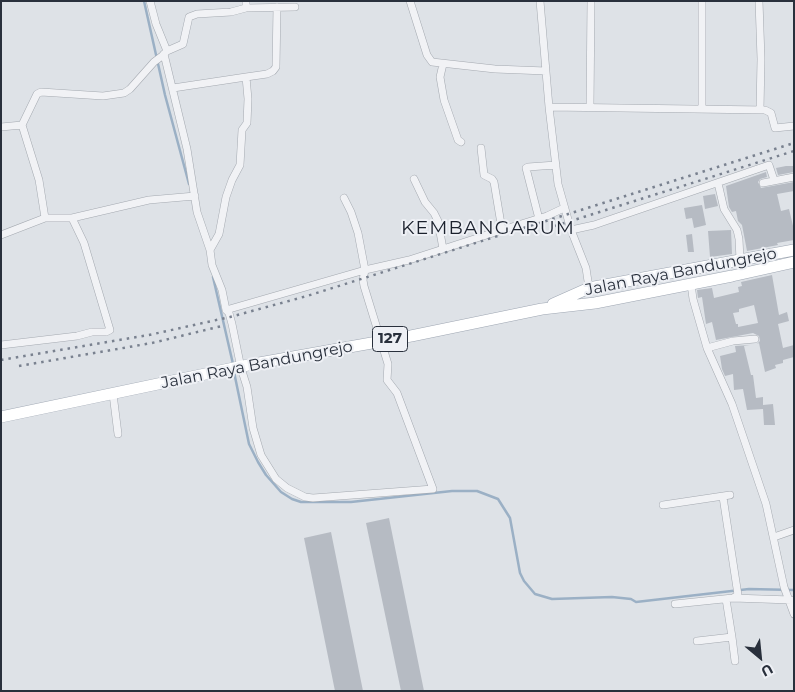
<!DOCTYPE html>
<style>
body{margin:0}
#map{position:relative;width:795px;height:692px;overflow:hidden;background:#dee2e7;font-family:Montserrat,sans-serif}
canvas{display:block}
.frame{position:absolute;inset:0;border:2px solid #29303c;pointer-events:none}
.north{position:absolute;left:735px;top:632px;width:50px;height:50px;-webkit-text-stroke:4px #eef0f5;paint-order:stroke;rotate:152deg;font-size:14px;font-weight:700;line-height:20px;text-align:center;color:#29303c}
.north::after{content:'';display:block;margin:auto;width:18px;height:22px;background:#29303c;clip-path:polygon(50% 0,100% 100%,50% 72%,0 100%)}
</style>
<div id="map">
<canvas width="795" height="692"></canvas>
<div class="frame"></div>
<div class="north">U</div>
</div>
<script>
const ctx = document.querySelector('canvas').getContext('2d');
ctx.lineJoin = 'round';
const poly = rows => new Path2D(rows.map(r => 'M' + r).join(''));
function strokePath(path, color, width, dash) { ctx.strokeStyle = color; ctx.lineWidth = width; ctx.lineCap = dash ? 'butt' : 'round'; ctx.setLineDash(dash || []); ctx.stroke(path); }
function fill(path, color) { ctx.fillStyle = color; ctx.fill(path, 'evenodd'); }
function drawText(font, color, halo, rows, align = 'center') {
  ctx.font = font + ' Montserrat,sans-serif'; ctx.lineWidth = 4; ctx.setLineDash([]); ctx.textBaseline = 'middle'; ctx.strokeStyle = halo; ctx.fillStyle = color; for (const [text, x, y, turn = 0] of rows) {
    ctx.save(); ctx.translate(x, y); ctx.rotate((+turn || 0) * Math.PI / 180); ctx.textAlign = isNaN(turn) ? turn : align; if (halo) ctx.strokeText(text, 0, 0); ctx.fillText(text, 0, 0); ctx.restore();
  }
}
strokePath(poly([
 [144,1,165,95,189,184],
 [213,277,233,364],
 [234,372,249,444,258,462,266,475,281,492,292,499,301,502,351,502,452,491,477,491,498,499,510,518,520,573,524,581,535,594,552,599,612,597,631,599,636,602,749,589,794,590]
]), '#9bb0c5', 2.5);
fill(poly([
 [786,166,794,166,794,172,778,175,776,168],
 [766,172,767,177,760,179,758,182,761,188,794,182,794,191,777,194,781,211,789,209,794,230,794,240,777,243,778,245,747,251,742,225,738,221,736,211,732,212,729,207,726,186],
 [715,194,718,206,705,209,703,196],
 [702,205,706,225,694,228,692,218,686,219,684,208],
 [731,230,732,254,710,257,708,231],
 [692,234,694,252,688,252,686,235],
 [772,275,779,315,787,312,789,321,778,324,783,348,794,345,794,357,783,360,783,363,775,365,776,368,765,372,759,343,757,344,760,341,759,336,753,333,716,340,712,322,706,324,702,297,698,298,697,290,712,288,714,298,739,292,738,287,742,286,741,282],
 [754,305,758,323,738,327,738,324,736,324,733,313,739,312,739,309],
 [750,345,744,346,751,375,753,375,756,398,763,397,763,405,773,404,775,425,764,425,763,409,747,410,743,389,734,390,733,374,725,376,722,369,720,356,736,352,735,346],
 [389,518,424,691,401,691,366,523],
 [331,532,363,691,335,691,304,538]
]), '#b6bbc3');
const minor = poly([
 [150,1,156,24,167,51],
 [410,1,427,55,432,62,495,69,546,71],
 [540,1,549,107,558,184,571,230,586,268,589,288],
 [759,1,761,59,760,110],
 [246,8,295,7],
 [164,54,187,149,197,212,210,250,212,265,222,290,226,310,229,313,232,324,241,368,247,387,253,428,261,455,276,479,287,488,305,497,313,498,433,489,397,393,387,380,388,364,364,286,363,280,365,270,358,233,351,212,344,198],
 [443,64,440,77,444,100,458,140,461,142],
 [173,88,246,77,267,74,273,71,276,67,277,7],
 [549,107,765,110,771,113,775,128,794,126],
 [590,107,591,1],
 [702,108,702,1],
 [1,127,22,125],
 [481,148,484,175,492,179,494,182,502,230,547,216,564,208],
 [414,179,425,202,434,213,438,221,443,249],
 [718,183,724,209,737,230,739,239,740,260],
 [763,183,794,177],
 [45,218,39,180,22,125,37,94,41,92,103,96,124,93,130,89,154,62,162,56,167,51,183,44,189,17,197,14,231,12,246,8,246,1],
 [539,219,526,168,528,167,556,165],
 [571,230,594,225,769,165,774,180],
 [1,235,45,218,72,218,149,200,195,196],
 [210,250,219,234,226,197,232,180,240,165,242,130,247,123,248,99,246,77],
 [691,284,693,299,707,348,732,404,766,504,784,587,794,614],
 [226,310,365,270,409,260,502,230],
 [1,345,77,336,92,332,106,332,110,330,84,243,72,218],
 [707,348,733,341,755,339],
 [113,394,118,434],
 [723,497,738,595,733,598],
 [663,505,730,495],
 [774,537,794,530],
 [675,604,733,598,791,600],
 [732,637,735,661],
 [697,641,732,637,726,599]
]);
const primary = poly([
 [553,304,589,288,794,250],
 [1,417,248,365,411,336,542,309,595,303,732,276,794,262]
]);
strokePath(minor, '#a4a9b0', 8);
strokePath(primary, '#9ea6b2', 12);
strokePath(minor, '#f1f2f5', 7);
strokePath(primary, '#fff', 11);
strokePath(poly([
 [555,226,794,151],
 [1,360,149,335,230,317,307,296,794,143],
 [19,366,152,343,222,326]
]), '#79818f', 2.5, [2.5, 5]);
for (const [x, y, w] of [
 [390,339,35]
]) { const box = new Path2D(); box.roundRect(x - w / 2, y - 12.5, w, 25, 4); ctx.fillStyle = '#eef0f5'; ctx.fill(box); strokePath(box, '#29303c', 1); }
drawText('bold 15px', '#29303c', null, [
 ["127",390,339]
]);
drawText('16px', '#29303c', '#eef0f5', [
 ["Jalan Raya Bandungrejo",681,272,-11],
 ["Jalan Raya Bandungrejo",257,365,-11]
]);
ctx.letterSpacing = '1px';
drawText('19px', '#1b212d', '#eef0f5', [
 ["KEMBANGARUM",488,228]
]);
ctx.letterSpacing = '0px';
</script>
